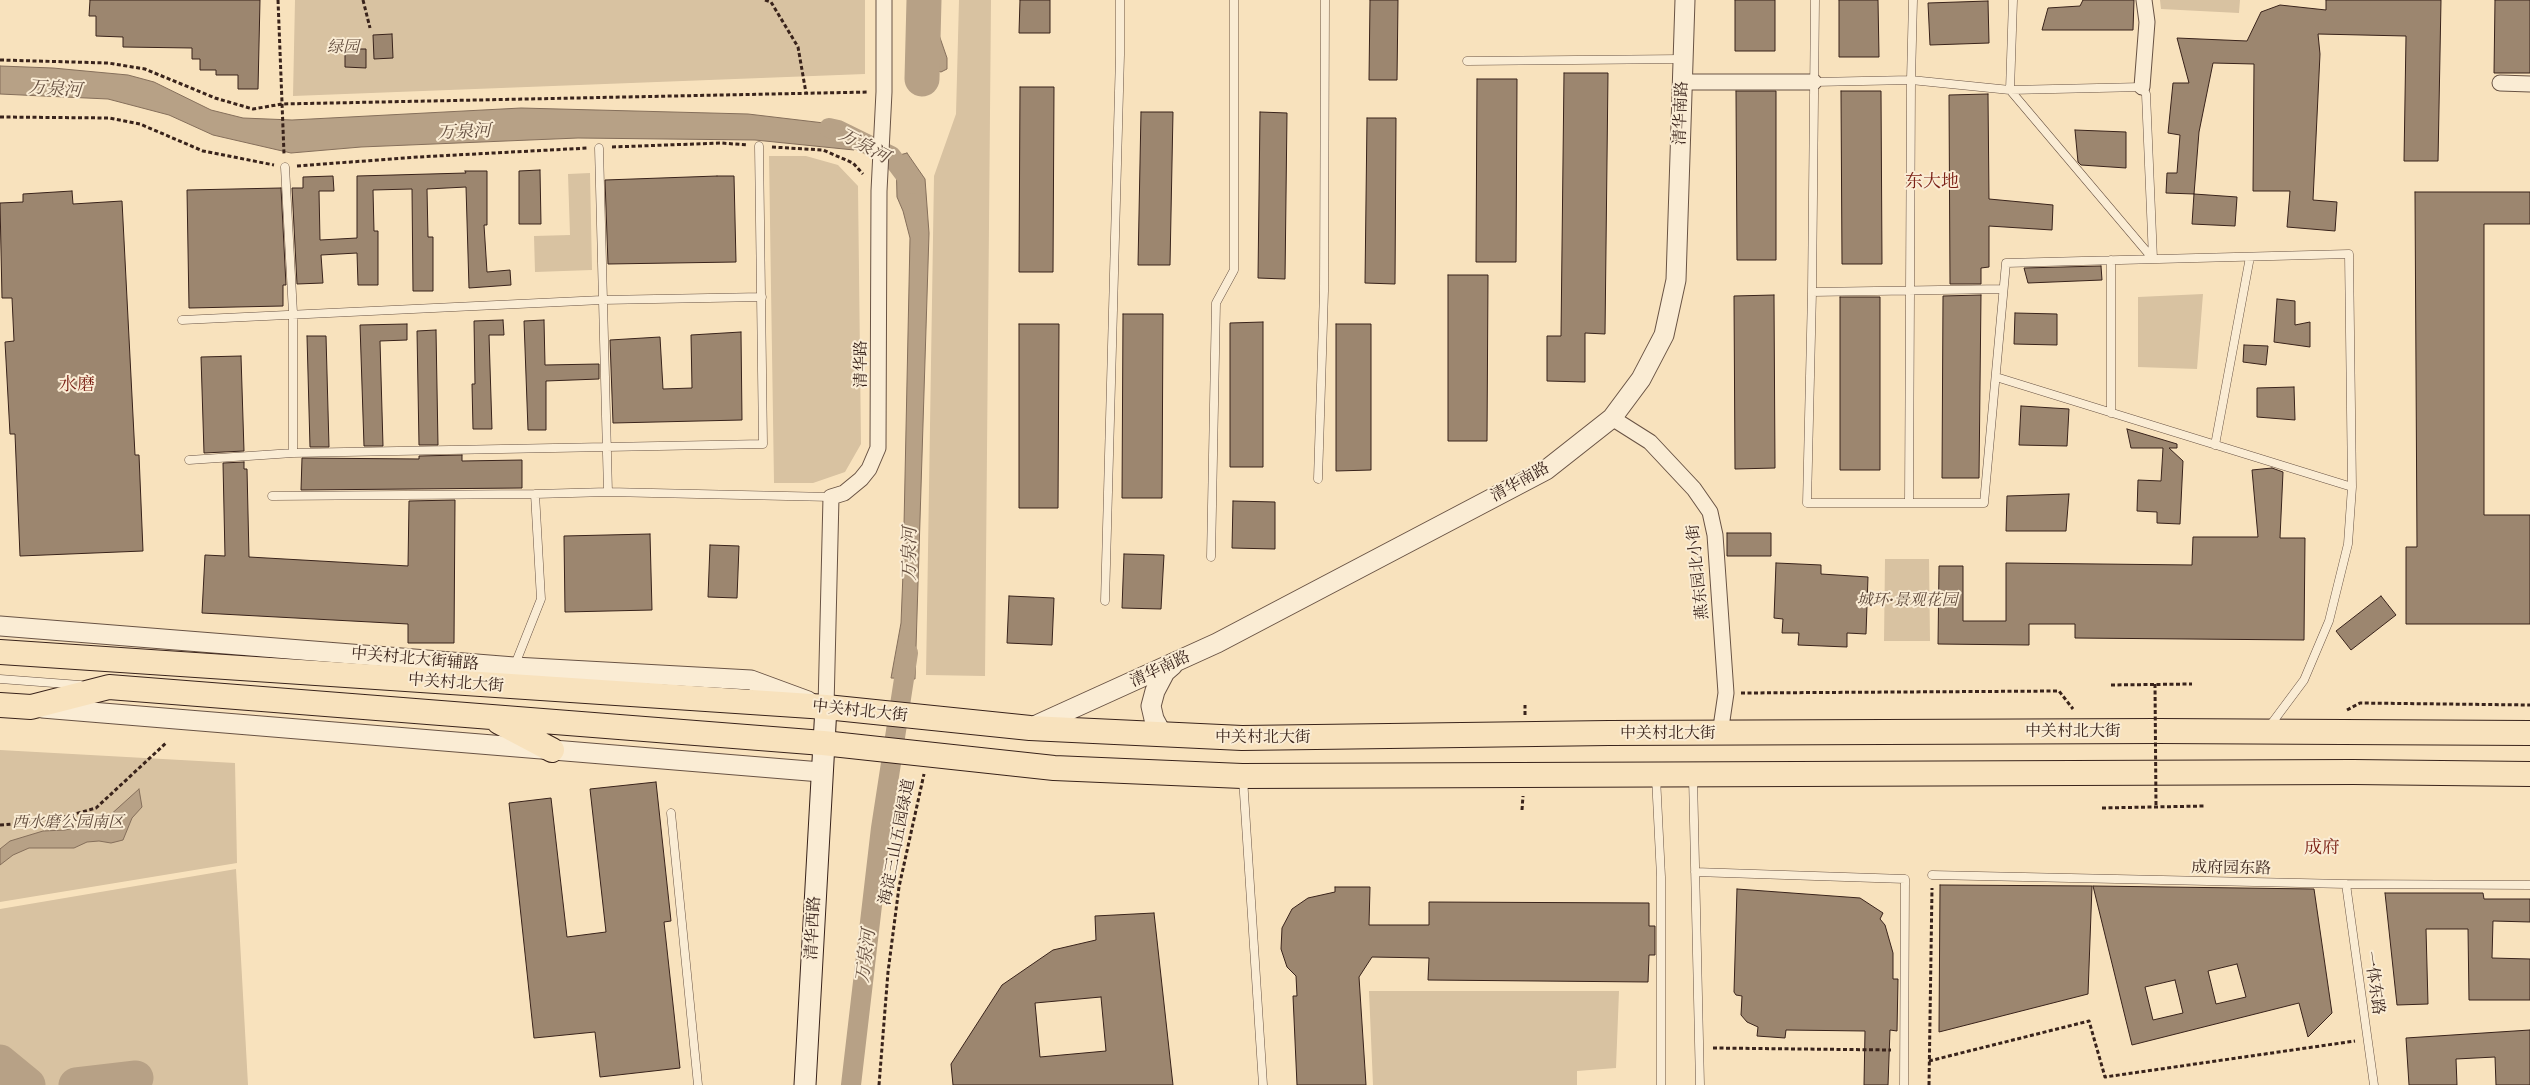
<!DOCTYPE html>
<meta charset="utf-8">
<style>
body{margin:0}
canvas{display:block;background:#f8e2bd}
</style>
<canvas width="2530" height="1085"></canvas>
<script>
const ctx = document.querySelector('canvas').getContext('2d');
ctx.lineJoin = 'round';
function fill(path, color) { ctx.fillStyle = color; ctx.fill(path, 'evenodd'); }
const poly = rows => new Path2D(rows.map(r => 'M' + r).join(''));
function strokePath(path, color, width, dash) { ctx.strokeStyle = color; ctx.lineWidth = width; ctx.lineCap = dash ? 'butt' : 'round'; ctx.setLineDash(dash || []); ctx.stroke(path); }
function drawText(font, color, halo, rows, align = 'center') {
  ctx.font = font + ' "Libre Caslon Text","Noto Serif SC",serif'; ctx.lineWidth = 4; ctx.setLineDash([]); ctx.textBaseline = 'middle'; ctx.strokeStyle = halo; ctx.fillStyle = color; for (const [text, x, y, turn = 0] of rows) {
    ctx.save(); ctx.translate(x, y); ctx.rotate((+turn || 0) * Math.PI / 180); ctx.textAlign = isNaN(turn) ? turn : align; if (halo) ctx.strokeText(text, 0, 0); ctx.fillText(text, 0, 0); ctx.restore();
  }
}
fill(poly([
 [295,0,865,0,865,74,293,96],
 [959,0,991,0,985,676,926,675,934,176,956,114],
 [2160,0,2240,0,2239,13,2161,9],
 [769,156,806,156,838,165,858,186,861,444,845,472,813,483,774,483],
 [590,173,592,270,535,272,534,236,570,235,568,174],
 [2203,294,2197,369,2138,367,2138,297],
 [1885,559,1929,559,1930,641,1884,641],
 [0,750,235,763,237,863,0,902],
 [236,869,248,1085,0,1085,0,909],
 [1369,991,1619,991,1616,1068,1577,1071,1577,1085,1373,1085]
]), '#d8c2a1');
const water = poly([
 [921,0,938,0,937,29,947,58,947,69,941,72,919,65,921,0],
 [0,66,53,68,128,75,154,82,211,110,243,118,292,120,521,108,748,114,841,125,855,131,854,150,755,140,578,138,361,147,291,153,213,135,169,115,108,99,0,94,0,66],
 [907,153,925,179,929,233,915,679,891,678,901,623,903,573,910,238,903,211,897,197,896,156,907,153],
 [139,789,142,807,132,818,123,840,111,843,99,841,87,842,74,848,29,848,13,855,0,865,0,849,10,841,43,831,65,830,94,823,108,817,139,789]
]);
fill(water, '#b7a186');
strokePath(water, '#856f5b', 1);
strokePath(poly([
 [829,128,838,130,891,156,912,184],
 [851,1085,881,828,908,653]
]), '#b7a186', 20);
strokePath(poly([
 [922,79,924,0],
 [0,1062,28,1085],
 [76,1085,136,1078]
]), '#b7a186', 35);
const building = poly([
 [90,0,260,0,258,89,238,89,238,75,216,75,216,70,200,70,200,59,192,59,192,48,123,47,123,37,96,36,96,16,89,16,90,0],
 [1020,0,1050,0,1050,33,1019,33,1020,0],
 [1370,0,1398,0,1397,80,1369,80,1370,0],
 [1735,0,1775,0,1775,51,1735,51,1735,0],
 [1839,0,1878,0,1879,57,1839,57,1839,0],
 [2083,0,2134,0,2133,30,2042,30,2048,8,2080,6,2083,0],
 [2326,0,2441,0,2438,161,2404,161,2406,36,2318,34,2320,54,2313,200,2337,202,2335,231,2287,227,2290,191,2253,191,2254,64,2213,63,2199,132,2194,194,2166,193,2167,173,2177,173,2180,135,2168,133,2173,83,2189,83,2177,38,2247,41,2261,12,2280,5,2326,10,2326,0],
 [2495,0,2530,0,2530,73,2494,73,2495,0],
 [1988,1,1989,43,1930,45,1928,3,1988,1],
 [392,34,393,58,374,59,373,35,392,34],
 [345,49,366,49,366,68,345,67,345,49],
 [1564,73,1608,73,1605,334,1585,333,1585,382,1547,381,1547,336,1561,336,1564,73],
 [1477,79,1517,79,1516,262,1476,262,1477,79],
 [1020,87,1054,87,1053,272,1019,272,1020,87],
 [1736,91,1776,91,1776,260,1737,260,1736,91],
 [1841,91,1881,91,1882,264,1842,264,1841,91],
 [1988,94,1989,199,2053,205,2052,230,1989,226,1989,267,1981,268,1981,284,1950,284,1949,95,1988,94],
 [1141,112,1173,112,1170,265,1138,265,1141,112],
 [1260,112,1287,113,1285,279,1258,278,1260,112],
 [1367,118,1396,118,1395,284,1365,283,1367,118],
 [2075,130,2126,132,2126,168,2081,165,2078,162,2075,130],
 [540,170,541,224,519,224,519,171,540,170],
 [465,171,487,171,487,225,484,225,487,272,510,270,511,285,469,288,466,187,427,189,428,237,433,237,433,291,413,291,412,189,373,190,374,231,378,231,378,285,358,285,357,253,321,255,323,283,297,284,292,188,303,188,303,177,333,176,334,191,319,191,320,240,357,238,357,176,466,173,465,171],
 [717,176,734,176,736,262,608,264,605,180,717,176],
 [281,188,286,285,283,285,283,306,189,308,187,190,281,188],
 [72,191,73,204,122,201,135,455,139,455,143,551,20,556,15,434,10,434,5,342,14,341,12,298,2,298,0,203,23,202,23,194,72,191],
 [2415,192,2530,192,2530,224,2484,224,2484,515,2530,515,2530,624,2406,624,2406,547,2417,547,2415,192],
 [2194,194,2237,197,2235,226,2192,224,2194,194],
 [2101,266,2102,280,2028,283,2024,268,2101,266],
 [1448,275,1488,275,1487,441,1448,441,1448,275],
 [1774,295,1775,468,1735,469,1734,296,1774,295],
 [1981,295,1979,478,1942,478,1943,296,1981,295],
 [1840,297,1880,297,1880,470,1840,470,1840,297],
 [2277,299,2295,301,2295,325,2310,322,2310,347,2274,342,2277,299],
 [2015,313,2057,314,2057,345,2014,344,2015,313],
 [1123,314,1163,314,1162,498,1122,498,1123,314],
 [503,320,504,335,489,335,492,429,473,429,472,384,475,384,474,321,503,320],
 [544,320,545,365,599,364,599,379,546,381,546,430,528,430,524,321,544,320],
 [1263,322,1263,467,1230,467,1230,323,1263,322],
 [407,324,407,340,380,341,383,446,364,446,360,325,407,324],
 [1019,324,1059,324,1058,508,1019,508,1019,324],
 [1336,324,1371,324,1371,470,1336,471,1336,324],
 [436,330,438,445,419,445,417,331,436,330],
 [741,332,742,420,613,423,610,340,660,337,663,389,692,388,691,335,741,332],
 [307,336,326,336,329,447,310,447,307,336],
 [2244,345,2268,346,2266,365,2243,362,2244,345],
 [241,356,244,451,204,453,201,357,241,356],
 [2294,387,2295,420,2257,417,2257,388,2294,387],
 [2021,406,2069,409,2067,446,2019,445,2021,406],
 [2127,429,2177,444,2177,448,2169,448,2183,461,2180,524,2157,523,2157,512,2137,511,2138,480,2161,481,2163,448,2131,448,2127,429],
 [462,455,462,461,522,460,522,488,301,490,302,458,419,459,419,456,462,455],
 [244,462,244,469,247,469,249,557,408,566,409,501,455,500,454,643,408,643,408,624,202,613,205,555,225,556,223,463,244,462],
 [2272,468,2283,472,2280,538,2305,538,2304,640,2075,638,2075,624,2029,624,2029,645,1938,644,1939,566,1963,566,1963,621,2006,621,2006,563,2192,565,2193,537,2258,537,2252,470,2272,468],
 [2069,494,2066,531,2006,531,2007,496,2069,494],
 [1233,501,1275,502,1275,549,1232,548,1233,501],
 [1727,533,1771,533,1771,556,1727,556,1727,533],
 [650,534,652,610,565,612,564,536,650,534],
 [710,545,739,546,737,598,708,597,710,545],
 [1124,554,1164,555,1161,609,1122,608,1124,554],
 [1776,563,1821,565,1821,574,1868,577,1866,634,1847,633,1847,647,1798,645,1799,633,1782,633,1783,619,1774,618,1776,563],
 [1009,596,1054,598,1052,645,1007,643,1009,596],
 [2381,596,2396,615,2351,650,2336,631,2381,596],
 [656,782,671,921,664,922,680,1068,600,1077,595,1032,534,1038,509,803,551,798,567,937,606,932,590,789,656,782],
 [1940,885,2092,886,2088,994,1939,1032,1940,885],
 [2093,886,2314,889,2332,1013,2308,1037,2299,1003,2132,1045,2093,886],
 [2237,964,2246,997,2216,1004,2208,971,2237,964],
 [2175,980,2183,1013,2153,1020,2145,987,2175,980],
 [1335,887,1370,887,1369,925,1429,925,1429,902,1649,903,1649,926,1655,926,1655,955,1649,955,1648,982,1428,980,1429,958,1372,957,1359,977,1366,1085,1297,1085,1293,996,1297,996,1296,976,1287,967,1281,949,1282,928,1292,909,1308,898,1335,892,1335,887],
 [1737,889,1860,898,1883,913,1880,919,1885,925,1893,953,1893,979,1898,979,1897,1031,1890,1030,1888,1085,1864,1085,1865,1031,1786,1030,1785,1038,1757,1036,1758,1027,1747,1022,1741,1015,1742,996,1736,995,1734,992,1737,889],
 [2385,893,2483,893,2484,899,2530,899,2530,922,2493,921,2492,958,2530,959,2530,1000,2469,1000,2468,929,2426,929,2428,1004,2397,1005,2385,893],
 [1154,913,1173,1085,953,1085,951,1064,1002,985,1053,950,1096,940,1095,916,1154,913],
 [1101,997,1106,1051,1040,1057,1035,1003,1101,997],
 [2530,1030,2530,1085,2496,1085,2495,1057,2456,1059,2457,1085,2409,1085,2406,1038,2530,1030]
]);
fill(building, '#9c866f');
strokePath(building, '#39231b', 1);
const service = poly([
 [1467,61,1683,59],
 [1814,82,1911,80,1913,0],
 [2010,90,2142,87,2146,94,2153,259],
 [2010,90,2153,259],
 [599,148,608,492],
 [285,167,293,313,293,453],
 [2003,289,1812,292,1807,503,1984,503,2006,263,2349,254,2352,487],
 [1812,292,1815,0],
 [182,320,602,300,762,297],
 [1996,377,2352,487,2348,544,2329,621,2304,680,2269,727],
 [2111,413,2111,260],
 [2215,445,2250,257],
 [189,460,293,453,763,444,759,146],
 [1318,479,1324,291,1325,0],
 [272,496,535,494],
 [1909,503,1911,80,2010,90,2013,0],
 [1211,557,1216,303,1234,270,1234,0],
 [1105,601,1120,55,1120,0],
 [514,667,541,599,535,494,608,492,831,497],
 [0,679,80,685],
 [1656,777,1661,877,1661,1085],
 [1693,777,1700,1085],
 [1243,778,1263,1085],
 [671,813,698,1085],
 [1695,872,1905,879,1904,1085],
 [1932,875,2346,884,2530,885],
 [2346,884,2374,1085]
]);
const minor = poly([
 [1683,82,1814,82],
 [2500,83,2530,84],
 [2142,87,2147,22,2144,0],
 [1612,418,1650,442,1694,489,1710,512,1715,535,1726,693,1720,734],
 [826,707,831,497,844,493,861,479,869,469,878,448,879,191,884,92,884,0]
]);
const tertiary = poly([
 [0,626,514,667,751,680,808,701],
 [42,708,821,772],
 [1032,727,1217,643,1546,470,1612,418,1641,379,1664,335,1676,280,1685,0],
 [1166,735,1160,730,1154,719,1151,706,1155,691,1165,672,1173,665]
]);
const secondary = poly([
 [805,1085,826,707]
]);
const primary = poly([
 [0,652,826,707,1030,728,1242,738,1609,733,2158,731,2530,733],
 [0,705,31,707,109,687,823,743,1054,768,1242,776,2353,772,2530,774],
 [499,722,552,750]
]);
strokePath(service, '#695344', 9);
strokePath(minor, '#695344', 17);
strokePath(tertiary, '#695344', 21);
strokePath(secondary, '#39231b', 23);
strokePath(primary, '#39231b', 26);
strokePath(poly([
 [278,0,284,154],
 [363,0,370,28],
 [765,0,771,2,798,47,806,93],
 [0,60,108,63,145,69,215,98,253,109,282,104,869,92],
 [0,117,109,118,140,124,203,151,274,165],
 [612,147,721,143,748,145],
 [772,147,823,150,853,163,863,174],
 [297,166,418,157,588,148],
 [2111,685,2192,684],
 [1741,693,2059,691,2073,709],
 [2347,710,2360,703,2530,705],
 [1525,715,1525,705],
 [2102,808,2204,806],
 [1522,810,1523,796],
 [0,825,50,821,96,808,166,743],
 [1713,1048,1891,1050],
 [1929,1061,2089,1021,2105,1077,2355,1041],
 [879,1085,888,972,899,887,924,774],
 [1929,1085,1932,888]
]), '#39231b', 3, [4, 2.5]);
strokePath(service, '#faecd4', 8);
strokePath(minor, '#faecd4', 15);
strokePath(tertiary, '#faecd4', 19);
strokePath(secondary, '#faecd4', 21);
strokePath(primary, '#f8e2bd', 24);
strokePath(poly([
 [2155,684,2156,807]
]), '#39231b', 3, [4, 2.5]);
drawText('italic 16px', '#614b3c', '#faecd4', [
 ["绿园",343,47],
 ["城环·景观花园",1907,600],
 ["西水磨公园南区",68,822]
]);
drawText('16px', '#39231b', '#faecd4', [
 ["清华南路",1681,113,-88],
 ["清华路",861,364,-90],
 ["清华南路",1520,482,-29],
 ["燕东园北小街",1698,572,-96],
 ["中关村北大街辅路",415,659,5],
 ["清华南路",1160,669,-25],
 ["中关村北大街",456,683,4],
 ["中关村北大街",860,711,6],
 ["中关村北大街",2073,731],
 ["中关村北大街",1668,733],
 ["中关村北大街",1263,737],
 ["海淀三山五园绿道",897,842,-79],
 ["成府园东路",2231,868,1],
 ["清华西路",813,928,-87],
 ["一体东路",2374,983,82]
]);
drawText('italic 18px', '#654f40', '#faecd4', [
 ["万泉河",55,89,4],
 ["万泉河",464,132,-2],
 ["万泉河",864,146,28],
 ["万泉河",910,554,-89],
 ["万泉河",866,956,-83]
]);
drawText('18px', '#7a1f14', '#faecd4', [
 ["东大地",1932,182],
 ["水磨",77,385],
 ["成府",2322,848]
]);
</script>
